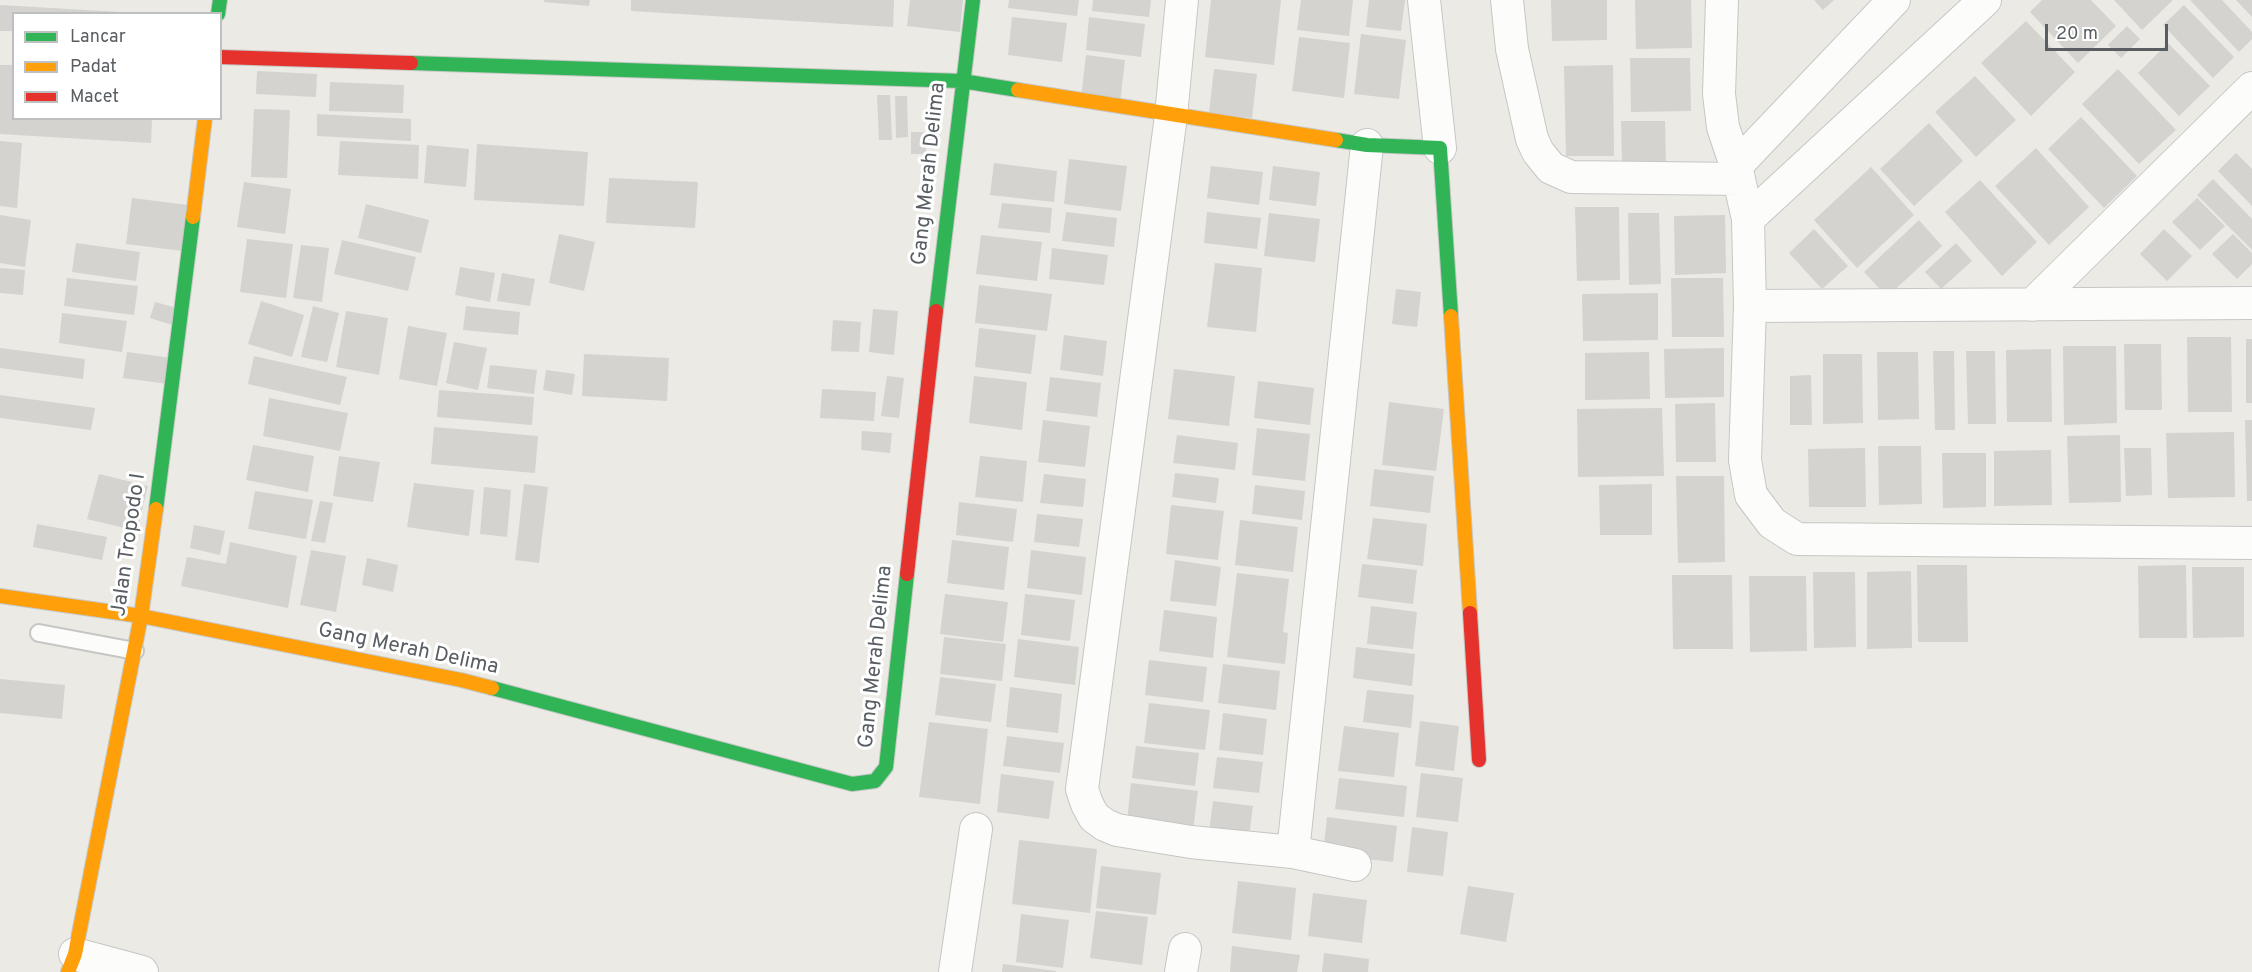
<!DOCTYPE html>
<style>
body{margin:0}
#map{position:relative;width:2252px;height:972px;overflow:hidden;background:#ebeae4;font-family:Overpass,sans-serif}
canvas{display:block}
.legend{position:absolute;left:12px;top:12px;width:210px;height:108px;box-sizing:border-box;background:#fff;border:2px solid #bdbfc1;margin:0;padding:8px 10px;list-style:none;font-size:18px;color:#595e63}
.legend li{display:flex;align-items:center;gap:12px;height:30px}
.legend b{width:30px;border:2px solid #bdbfc1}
.scale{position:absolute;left:2045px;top:24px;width:123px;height:27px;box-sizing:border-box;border:3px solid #595e63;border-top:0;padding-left:8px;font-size:18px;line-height:21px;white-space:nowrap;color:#595e63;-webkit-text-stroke:4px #fff;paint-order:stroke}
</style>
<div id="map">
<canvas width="2252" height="972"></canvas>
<ul class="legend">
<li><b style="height:8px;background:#30b455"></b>Lancar</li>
<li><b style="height:8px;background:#ff9f0a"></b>Padat</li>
<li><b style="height:8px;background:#e5322d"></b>Macet</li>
</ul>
<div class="scale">20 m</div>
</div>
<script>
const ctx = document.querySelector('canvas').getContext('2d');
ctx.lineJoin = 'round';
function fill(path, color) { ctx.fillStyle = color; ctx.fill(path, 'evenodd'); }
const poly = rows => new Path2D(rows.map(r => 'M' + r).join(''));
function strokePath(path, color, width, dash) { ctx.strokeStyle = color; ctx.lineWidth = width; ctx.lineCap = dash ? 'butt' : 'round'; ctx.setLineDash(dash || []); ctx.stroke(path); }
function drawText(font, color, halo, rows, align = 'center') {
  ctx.font = font + ' Overpass,sans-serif'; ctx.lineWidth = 6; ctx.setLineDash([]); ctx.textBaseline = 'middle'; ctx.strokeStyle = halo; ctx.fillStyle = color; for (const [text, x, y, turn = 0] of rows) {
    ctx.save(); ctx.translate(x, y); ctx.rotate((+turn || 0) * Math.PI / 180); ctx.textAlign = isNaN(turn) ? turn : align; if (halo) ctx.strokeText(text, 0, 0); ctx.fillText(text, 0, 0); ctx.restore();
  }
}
fill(poly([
 [544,0,590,0,589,6,544,2],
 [631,0,894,0,893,27,631,11],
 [910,0,963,0,960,32,907,26],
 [1009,0,1079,0,1077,16,1008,8],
 [1093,0,1151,0,1149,17,1092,11],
 [1211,0,1281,0,1274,65,1205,57],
 [1301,0,1353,0,1349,36,1297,30],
 [1369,0,1405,0,1401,31,1366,27],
 [1551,0,1607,0,1607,40,1552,41],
 [1635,0,1691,0,1692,48,1636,49],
 [1814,0,1834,0,1823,10],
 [2042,0,2091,0,2116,26,2078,63,2030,12],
 [2114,0,2173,0,2142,30],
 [2190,0,2222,0,2252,32,2252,39,2239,52],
 [2236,0,2252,0,2252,17],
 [0,5,120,12,120,14,14,14,14,31,0,31],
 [2184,5,2234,57,2213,78,2163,25],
 [1012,17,1067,23,1062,62,1008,55],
 [1089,17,1145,24,1141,57,1086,50],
 [2026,21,2075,72,2031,116,1981,63],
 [2127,26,2140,39,2121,58,2108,45],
 [1361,34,1406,40,1399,99,1354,94],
 [1299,37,1350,43,1344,98,1292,91],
 [2168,43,2210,86,2179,116,2138,73],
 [1086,55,1125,60,1120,103,1081,98],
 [1630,58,1690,58,1691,111,1631,112],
 [0,65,14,65,14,118,152,118,151,143,0,134],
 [1613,65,1614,156,1566,156,1564,66],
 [1214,69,1257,74,1252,118,1209,113],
 [2118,69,2176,130,2139,164,2082,104],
 [257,71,317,74,316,97,256,94],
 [1975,76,2016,120,1976,157,1935,112],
 [330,82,404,85,403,113,329,111],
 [877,95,890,95,892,140,879,140],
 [895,96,907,96,908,137,896,138],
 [254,109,290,110,287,178,251,177],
 [317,114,411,119,411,141,317,136],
 [2081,117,2137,176,2104,208,2048,149],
 [1621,121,1665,121,1666,164,1622,165],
 [1929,123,1963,161,1914,206,1880,169],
 [911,132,927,132,926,154,911,154],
 [0,141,22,143,17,208,0,206],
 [340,141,419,145,418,179,338,175],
 [477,144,588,152,584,206,474,200],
 [427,145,469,149,466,187,424,183],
 [2036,148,2089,207,2049,245,1995,186],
 [2236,153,2252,169,2252,206,2218,171],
 [1069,159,1127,166,1121,211,1064,204],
 [994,163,1057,171,1054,202,990,195],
 [1211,166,1263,172,1259,205,1207,198],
 [1273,166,1320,172,1316,206,1269,200],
 [1871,167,1914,215,1857,268,1814,220],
 [609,178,698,182,695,228,606,223],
 [2213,179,2252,219,2252,250,2197,195],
 [1980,180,2037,242,2002,276,1945,212],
 [244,182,291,189,285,234,237,227],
 [132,198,188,205,183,251,126,244],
 [2197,198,2225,226,2200,250,2172,222],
 [1002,203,1052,208,1050,233,998,228],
 [366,204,429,220,421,253,358,238],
 [1575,207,1619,207,1620,280,1577,281],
 [1066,212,1117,218,1114,247,1062,241],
 [1207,212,1261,218,1257,249,1204,243],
 [1269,213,1320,219,1315,262,1264,256],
 [1628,213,1659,213,1661,284,1629,285],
 [0,215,31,220,25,267,0,263],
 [1725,215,1726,273,1675,275,1674,216],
 [1919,220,1942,246,1887,297,1864,272],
 [1814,229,1848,266,1822,289,1789,253],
 [2164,229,2192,256,2167,281,2140,254],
 [559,234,595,242,584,291,549,283],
 [2233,234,2252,253,2252,264,2237,279,2212,254],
 [981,235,1042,242,1037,281,976,274],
 [247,239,293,244,286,298,240,292],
 [342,240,416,257,408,291,334,274],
 [76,243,140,252,136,281,72,272],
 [1956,243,1972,261,1941,289,1925,272],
 [301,245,329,248,322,302,293,298],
 [1052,248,1108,255,1104,285,1049,279],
 [1215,263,1262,268,1256,332,1207,327],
 [460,267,495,273,490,302,455,295],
 [0,268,25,270,23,295,0,293],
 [502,273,535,279,530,306,497,301],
 [67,278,138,286,134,315,64,306],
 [1671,278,1723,278,1724,337,1672,337],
 [979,285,1052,294,1047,331,975,323],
 [1396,289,1421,292,1417,327,1392,324],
 [1658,293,1658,340,1583,341,1582,294],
 [261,301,304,315,292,357,248,344],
 [155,302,177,308,172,325,150,318],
 [313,306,339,313,327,362,301,357],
 [466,306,520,312,518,335,463,330],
 [873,309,898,311,894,355,869,352],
 [346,311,388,318,379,375,336,367],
 [62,313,127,321,122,352,59,343],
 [833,320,861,322,859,352,831,351],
 [408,326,447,333,437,386,399,379],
 [979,328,1036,335,1031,374,975,367],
 [1064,335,1107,341,1103,376,1060,370],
 [2187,337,2231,337,2232,412,2188,412],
 [2246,339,2252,339,2252,403,2246,403],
 [454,342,487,348,478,390,446,383],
 [2124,344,2161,344,2162,410,2125,410],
 [2063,346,2116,346,2117,423,2064,425],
 [0,348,85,359,83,379,0,368],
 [1724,348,1724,397,1665,398,1664,349],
 [2051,349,2052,422,2007,422,2006,350],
 [1933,351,1954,351,1955,430,1935,430],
 [1966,351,1995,351,1996,424,1968,424],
 [127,352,172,358,168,384,123,378],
 [1649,352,1650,399,1585,400,1585,353],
 [1877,352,1918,352,1919,419,1878,420],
 [584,354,669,358,667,401,582,396],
 [1823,354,1862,354,1863,423,1823,424],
 [254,356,347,377,340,405,248,384],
 [490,365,537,370,534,394,487,388],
 [1174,369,1235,376,1229,426,1168,419],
 [546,370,575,374,572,395,543,390],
 [1811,375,1812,425,1790,425,1790,376],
 [887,376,904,378,899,418,881,416],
 [974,376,1027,382,1022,430,969,423],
 [1050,377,1101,383,1097,417,1046,411],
 [1258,381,1314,388,1310,425,1254,418],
 [822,389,876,392,874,421,820,418],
 [439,390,534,397,532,425,437,417],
 [0,395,95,408,91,430,0,418],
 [269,398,348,413,340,451,263,436],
 [1389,402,1444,409,1436,471,1382,465],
 [1715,403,1716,462,1676,462,1675,404],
 [1662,408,1664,476,1578,477,1577,409],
 [1043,420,1090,426,1085,467,1038,462],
 [2245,420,2252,420,2252,501,2247,501],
 [434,427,538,436,535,473,431,464],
 [1257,428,1310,434,1305,481,1252,475],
 [862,431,892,433,890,453,861,450],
 [2234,432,2235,497,2168,498,2166,433],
 [1177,435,1238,443,1235,470,1173,463],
 [2120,435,2121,502,2069,503,2067,436],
 [253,445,314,456,308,492,246,480],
 [1878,446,1921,446,1922,504,1879,505],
 [1865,448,1866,507,1809,507,1808,449],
 [2124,448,2151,448,2152,495,2126,496],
 [2051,450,2052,505,1994,506,1994,451],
 [1942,453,1986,453,1986,507,1943,508],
 [339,456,380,462,373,502,333,496],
 [980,456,1027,461,1023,502,975,497],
 [1374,469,1434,476,1430,513,1370,506],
 [1175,473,1219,478,1216,503,1172,497],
 [99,474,148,486,137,531,87,519],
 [1044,474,1086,479,1083,507,1040,503],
 [1676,476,1724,476,1725,562,1678,563],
 [414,483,474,490,469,536,407,527],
 [524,484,548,487,539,563,515,560],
 [1652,484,1652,535,1600,535,1599,485],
 [1255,485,1305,491,1302,520,1252,514],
 [484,487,511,490,507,537,480,534],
 [255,491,313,500,306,539,248,529],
 [320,501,333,503,325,543,311,541],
 [959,502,1017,509,1013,542,956,535],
 [1171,505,1224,511,1218,560,1166,554],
 [1037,514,1083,519,1079,547,1034,542],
 [1373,518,1427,524,1423,566,1367,559],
 [1240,520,1298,527,1293,572,1235,565],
 [37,524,107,537,102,560,33,547],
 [194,525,225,531,220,555,190,548],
 [952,540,1009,547,1004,590,947,583],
 [230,542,297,556,288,608,181,586,187,557,226,564],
 [311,550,346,556,336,612,300,605],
 [1031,550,1086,557,1082,595,1027,588],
 [367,558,398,565,393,592,362,585],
 [1175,560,1221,567,1216,606,1170,601],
 [1362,564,1417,570,1413,604,1358,597],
 [1917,565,1967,565,1968,642,1918,642],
 [2186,565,2187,638,2139,638,2138,566],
 [2192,567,2244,567,2244,637,2193,638],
 [1911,571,1912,648,1867,649,1867,572],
 [1813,572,1855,572,1856,647,1814,648],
 [1237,573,1289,579,1283,632,1288,633,1285,664,1227,657],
 [1672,575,1732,575,1733,649,1673,649],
 [1749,576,1806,576,1807,651,1750,652],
 [945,594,1008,602,1003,642,940,634],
 [1025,594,1075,600,1070,641,1021,635],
 [1371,606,1417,612,1413,649,1367,644],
 [1164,610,1217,617,1213,658,1159,651],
 [944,637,1006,644,1002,681,940,674],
 [1018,639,1079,647,1075,685,1014,677],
 [1356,647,1415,654,1412,686,1353,678],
 [1149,660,1207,667,1203,702,1145,695],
 [1223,664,1280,671,1276,710,1218,703],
 [940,677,996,684,991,722,935,715],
 [0,679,65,685,62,719,0,713],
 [1010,687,1062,694,1058,733,1006,727],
 [1367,690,1414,695,1411,728,1363,722],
 [1149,703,1210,710,1205,750,1144,743],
 [1223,713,1267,719,1263,755,1219,750],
 [1420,721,1459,726,1454,771,1415,766],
 [929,722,988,729,980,804,919,797],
 [1344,726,1399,733,1394,777,1338,771],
 [1007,736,1064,743,1060,773,1003,766],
 [1136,746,1199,753,1195,786,1132,778],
 [1217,757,1263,762,1259,793,1213,788],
 [1421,773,1463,778,1458,822,1416,817],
 [1001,774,1054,781,1049,819,997,812],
 [1339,778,1407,786,1404,817,1335,809],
 [1131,783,1198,791,1193,830,1127,822],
 [1213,801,1253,806,1249,837,1209,832],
 [1327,817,1397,826,1393,862,1323,854],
 [1412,827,1448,832,1443,876,1407,872],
 [1019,840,1097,849,1090,913,1012,904],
 [1101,866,1161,873,1156,915,1096,908],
 [1238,881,1296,888,1291,940,1232,933],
 [1468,886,1514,893,1506,942,1460,934],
 [1313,893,1367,900,1362,943,1308,936],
 [1096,911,1148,917,1142,965,1090,958],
 [1021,914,1069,920,1063,968,1016,962],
 [1232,946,1300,955,1297,972,1230,972],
 [1324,953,1369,959,1368,972,1322,972],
 [1003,964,1056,971,1056,972,1002,972]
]), '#d4d3cf');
const lane = poly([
 [39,633,135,651]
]);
const street = poly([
 [1182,0,1171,116,1082,789,1087,804,1094,817,1105,825,1117,830,1191,842,1293,852,1355,865],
 [1424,0,1440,148],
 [1507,0,1512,49,1532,139,1538,152,1551,168,1571,177,1739,179],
 [1722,0,1719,94,1723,127,1736,166,1748,219,1750,306,1745,460,1751,495,1772,523,1797,539,2252,543],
 [1736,166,1894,0],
 [1748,219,1985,0],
 [2032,305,2252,88],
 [1750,306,2252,303],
 [1293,852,1367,145],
 [75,954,142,972],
 [955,972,976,829],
 [1181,972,1185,949]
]);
const fast = poly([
 [218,14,220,0],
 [411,63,962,81,1018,90],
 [1336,140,1367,145,1440,148,1451,316],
 [936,311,973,0],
 [156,509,193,217],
 [492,688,852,784,875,781,886,767,907,574]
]);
const slow = poly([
 [1018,90,1336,140],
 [193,217,205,118],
 [1451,316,1470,613],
 [0,596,141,616,461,680,492,688],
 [68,972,75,954,141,616,156,509]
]);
const jam = poly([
 [220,57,411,63],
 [907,574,936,311],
 [1470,613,1479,760]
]);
strokePath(lane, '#c6c7c5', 20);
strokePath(street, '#c6c7c5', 34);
strokePath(fast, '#c6c8c6', 16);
strokePath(slow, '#c6c8c6', 16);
strokePath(jam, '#c6c8c6', 16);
strokePath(lane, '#fcfcfb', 16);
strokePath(street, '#fcfcfb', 32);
strokePath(fast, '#30b455', 14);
strokePath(slow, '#ff9f0a', 14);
strokePath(jam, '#e5322d', 14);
drawText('21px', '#595e63', '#fff', [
 ["Gang Merah Delima",930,174,-84],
 ["Jalan Tropodo I",130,545,-82],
 ["Gang Merah Delima",408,650,12],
 ["Gang Merah Delima",877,657,-84]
]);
</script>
